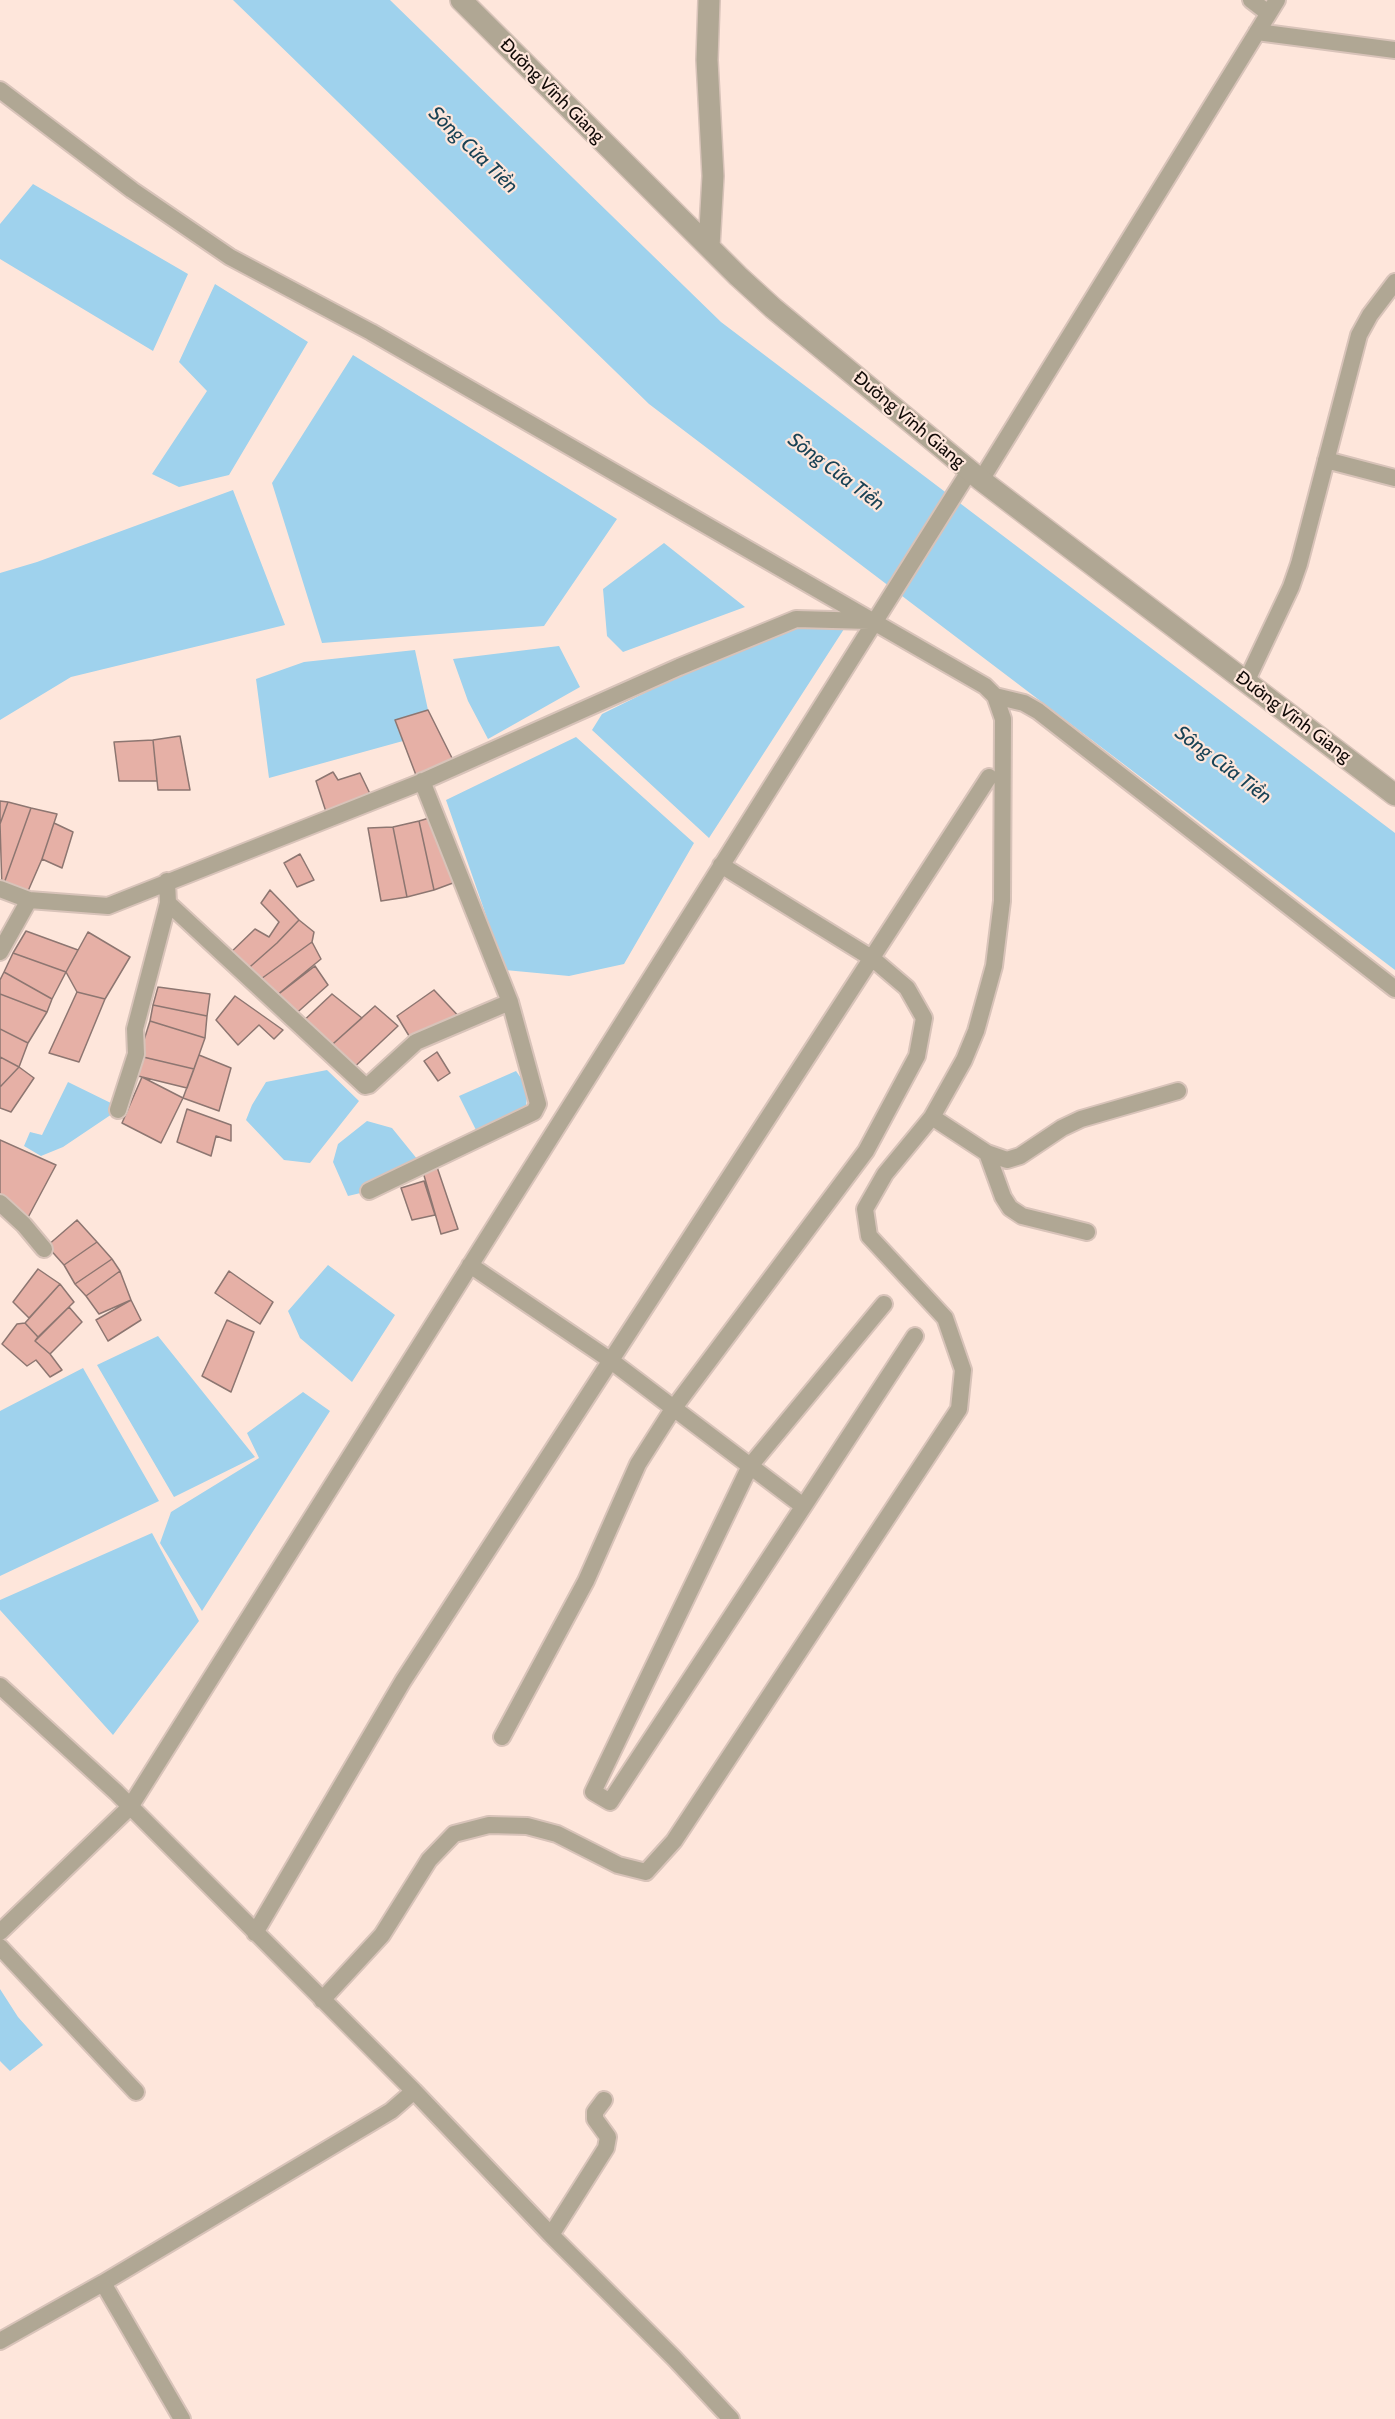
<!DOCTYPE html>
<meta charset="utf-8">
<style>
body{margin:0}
canvas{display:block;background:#fee6db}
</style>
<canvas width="1395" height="2419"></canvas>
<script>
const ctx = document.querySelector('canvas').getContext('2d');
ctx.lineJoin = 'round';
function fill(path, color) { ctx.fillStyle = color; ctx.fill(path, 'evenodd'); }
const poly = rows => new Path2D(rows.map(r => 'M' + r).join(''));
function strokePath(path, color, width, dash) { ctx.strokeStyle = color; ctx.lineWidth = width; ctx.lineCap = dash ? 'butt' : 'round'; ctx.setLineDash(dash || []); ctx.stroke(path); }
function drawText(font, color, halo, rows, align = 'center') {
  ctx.font = font + ' Cabin,sans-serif'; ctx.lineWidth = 4.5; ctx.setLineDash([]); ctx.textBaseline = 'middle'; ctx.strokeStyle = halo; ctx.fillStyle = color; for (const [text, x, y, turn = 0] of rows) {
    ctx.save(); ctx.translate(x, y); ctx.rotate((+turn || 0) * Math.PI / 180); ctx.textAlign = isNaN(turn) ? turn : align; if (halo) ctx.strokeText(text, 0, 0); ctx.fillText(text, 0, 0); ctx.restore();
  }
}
fill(poly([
 [233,0,390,0,721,322,1395,833,1395,970,649,404],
 [33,184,188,274,153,351,0,259,0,224],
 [215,284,308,342,229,475,179,487,152,474,207,391,179,362],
 [353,355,617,519,544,626,322,643,272,483],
 [233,490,285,625,71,677,0,720,0,573,37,562],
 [664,543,745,607,623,652,607,636,603,589],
 [799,626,844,629,709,838,592,730,602,714,732,650],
 [559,646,580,687,488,739,468,701,453,659],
 [415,650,428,710,395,720,403,741,269,778,256,679,304,662],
 [576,737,694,843,624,964,569,976,505,970,446,800],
 [327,1070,359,1101,310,1163,284,1160,246,1120,252,1105,266,1082],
 [516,1071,528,1088,526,1106,514,1119,478,1134,459,1096],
 [68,1082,119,1107,118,1110,63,1147,41,1156,24,1146,30,1132,42,1135],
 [367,1121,392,1128,422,1165,369,1191,348,1196,333,1162,338,1144],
 [328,1265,395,1315,352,1382,300,1338,288,1311],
 [158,1336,255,1457,174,1497,97,1365],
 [83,1368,159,1501,0,1576,0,1411],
 [303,1392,330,1411,202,1611,160,1543,171,1512,259,1458,247,1433],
 [152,1533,199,1621,113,1735,0,1610,0,1600],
 [0,1989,18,2017,43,2045,10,2071,0,2061]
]), '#9fd2ed');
const building = poly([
 [428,710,456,766,419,783,395,720,428,710],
 [180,736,190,790,158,790,153,740,180,736],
 [153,740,157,781,119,781,114,742,153,740],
 [333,772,338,780,360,773,373,800,328,818,316,781,333,772],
 [0,801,8,802,0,824,0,801],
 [8,802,31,808,2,889,0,824,8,802],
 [31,808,57,814,42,859,25,898,2,889,31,808],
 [436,816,461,880,434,890,419,821,436,816],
 [419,821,434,890,407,897,393,827,419,821],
 [54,823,73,832,62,868,42,859,54,823],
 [393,827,407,897,381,901,368,828,393,827],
 [300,854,314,880,297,887,284,863,300,854],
 [270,890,299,920,277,943,243,973,226,957,255,929,269,937,279,922,261,903,270,890],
 [299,920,314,932,312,942,254,984,243,973,277,943,299,920],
 [26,931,78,950,66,972,13,953,26,931],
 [88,932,130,957,105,999,77,992,66,972,88,932],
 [312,942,321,959,271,1000,254,984,312,942],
 [13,953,66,972,52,999,4,972,13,953],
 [315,966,328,985,291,1018,271,1000,315,966],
 [4,972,52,999,47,1012,0,994,0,980,4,972],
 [158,987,210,994,207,1016,153,1005,158,987],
 [434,990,464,1022,414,1044,397,1016,434,990],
 [77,992,105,999,79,1062,49,1053,77,992],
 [0,994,47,1012,28,1043,0,1029,0,994],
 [332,994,362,1018,325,1051,298,1026,332,994],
 [235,996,283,1030,274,1039,259,1025,238,1045,216,1020,235,996],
 [153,1005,207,1016,205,1038,150,1021,153,1005],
 [375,1006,398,1026,348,1073,325,1051,375,1006],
 [150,1021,205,1038,194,1069,139,1056,150,1021],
 [0,1029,28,1043,19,1067,0,1057,0,1029],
 [437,1052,450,1073,438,1081,424,1061,437,1052],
 [199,1055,231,1068,219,1111,183,1098,199,1055],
 [139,1056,194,1069,187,1088,134,1075,139,1056],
 [0,1057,19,1067,0,1087,0,1057],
 [19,1067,34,1078,11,1112,0,1108,0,1087,19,1067],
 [142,1077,183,1098,161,1143,122,1123,142,1077],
 [187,1109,231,1125,231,1141,216,1136,211,1156,177,1142,187,1109],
 [0,1140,56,1165,24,1225,0,1203,0,1140],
 [437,1167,458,1229,441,1234,423,1172,437,1167],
 [424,1181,435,1215,412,1220,401,1188,424,1181],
 [77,1220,97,1242,64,1265,47,1246,77,1220],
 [97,1242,112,1259,75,1284,64,1265,97,1242],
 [112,1259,120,1271,86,1296,75,1284,112,1259],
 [38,1269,60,1284,29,1318,13,1302,38,1269],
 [120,1271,131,1300,99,1314,86,1296,120,1271],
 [229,1271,273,1302,260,1324,215,1293,229,1271],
 [60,1284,74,1302,38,1337,25,1323,60,1284],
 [131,1300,141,1320,108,1341,96,1320,131,1300],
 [69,1307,82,1322,50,1354,35,1341,69,1307],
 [227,1320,254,1332,231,1392,202,1376,227,1320],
 [25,1323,38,1337,35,1341,50,1354,62,1370,50,1377,36,1360,27,1366,2,1344,17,1324,25,1323]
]);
fill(building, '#e6b0a6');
strokePath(building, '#8d7671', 1.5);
const minor = poly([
 [1251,0,1268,13],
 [1257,32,1395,50],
 [0,90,132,190,230,257,371,332,985,686,995,696,1003,719,1002,901,994,966,976,1031,964,1060,932,1117,885,1174,865,1209,869,1236,945,1318,963,1370,959,1409,674,1841,646,1872,618,1865,557,1834,527,1826,489,1825,454,1834,429,1860,382,1935,322,2000],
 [1326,460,1395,478],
 [981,480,1277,0],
 [1246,682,1291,587,1299,564,1359,335,1370,315,1395,282],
 [995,696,1024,703,1038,711,1395,989],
 [167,881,168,903,365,1086,369,1085,416,1042,510,1002],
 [0,889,29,900,108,906,419,783,679,667,796,619,870,621],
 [0,952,29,900],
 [118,1110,136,1054,135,1029,168,903],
 [932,1117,987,1153,1007,1160,1020,1156,1062,1128,1081,1119,1178,1091],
 [987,1153,1003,1197,1010,1208,1022,1216,1087,1232],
 [369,1191,534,1112,538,1104,510,1002,422,781],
 [0,1203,24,1225,44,1249],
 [470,1265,610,1360,803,1506],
 [884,1304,750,1466,593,1792,610,1802,915,1336],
 [0,1686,116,1792,414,2091,551,2235,674,2358,731,2419],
 [502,1737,586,1581,638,1464,673,1409,866,1151,917,1056,924,1018,907,988,873,959,721,865],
 [0,1932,130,1807,970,470],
 [255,1933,403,1681,989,777],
 [0,1947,136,2092],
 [551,2235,606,2148,608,2137,595,2119,595,2112,604,2100],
 [103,2283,182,2419],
 [0,2341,103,2283,391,2111,414,2091]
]);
const tertiary = poly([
 [461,0,738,276,773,308,981,480,1395,795],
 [709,247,713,176,707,60,709,0]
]);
strokePath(minor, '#d8c3b9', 20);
strokePath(tertiary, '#d8c3b9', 24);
strokePath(minor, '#b0a794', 16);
strokePath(tertiary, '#b0a794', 21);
drawText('18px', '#120b08', '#fee6db', [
 ["Đường Vĩnh Giang",552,91,45],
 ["Đường Vĩnh Giang",909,420,40],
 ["Đường Vĩnh Giang",1293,717,37]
]);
drawText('italic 20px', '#184255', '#fee6db', [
 ["Sông Cửa Tiền",473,150,44],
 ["Sông Cửa Tiền",836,472,37],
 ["Sông Cửa Tiền",1223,765,37]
]);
</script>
